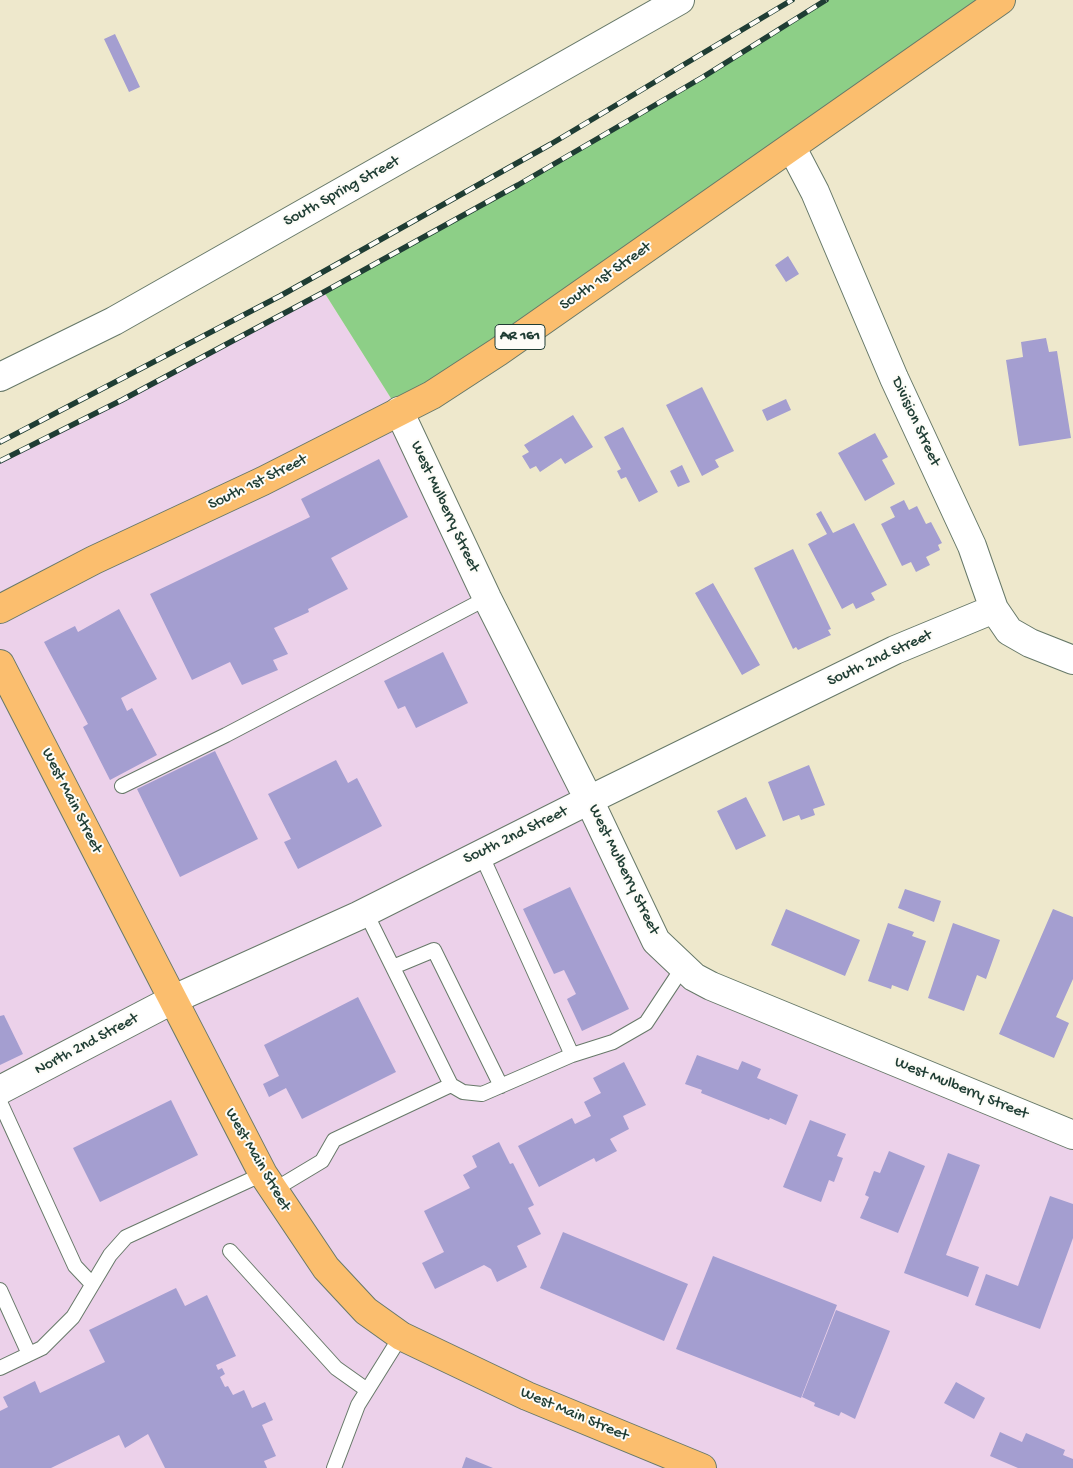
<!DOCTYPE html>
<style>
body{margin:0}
canvas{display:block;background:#eee8cc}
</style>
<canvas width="1073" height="1468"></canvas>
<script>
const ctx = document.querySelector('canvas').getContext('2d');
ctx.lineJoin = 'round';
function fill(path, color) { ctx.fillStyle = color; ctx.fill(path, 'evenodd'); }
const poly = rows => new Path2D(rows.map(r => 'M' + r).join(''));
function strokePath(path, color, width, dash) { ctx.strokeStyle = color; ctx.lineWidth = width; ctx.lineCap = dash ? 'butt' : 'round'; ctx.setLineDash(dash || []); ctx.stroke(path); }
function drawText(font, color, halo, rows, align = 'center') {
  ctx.font = font + ' "Gochi Hand",sans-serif'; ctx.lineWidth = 4; ctx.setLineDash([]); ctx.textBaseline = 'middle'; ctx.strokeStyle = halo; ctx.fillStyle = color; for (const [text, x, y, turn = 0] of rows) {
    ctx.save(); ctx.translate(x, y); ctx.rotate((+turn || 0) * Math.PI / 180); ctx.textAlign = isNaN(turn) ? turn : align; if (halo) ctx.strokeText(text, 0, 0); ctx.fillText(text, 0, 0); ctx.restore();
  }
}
fill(poly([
 [324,292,399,411,679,964,1073,1135,1073,1468,0,1468,0,460]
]), '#ecd1ea');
fill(poly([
 [826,0,1001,0,399,411,324,292,518,185,703,77]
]), '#8dcf87');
fill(poly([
 [115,34,140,87,129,92,104,39],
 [788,256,799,274,786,282,775,265],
 [1046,338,1049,352,1057,351,1071,438,1019,446,1006,360,1023,357,1021,342],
 [702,387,734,451,715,460,719,467,702,476,666,405],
 [786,399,791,410,767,421,762,410],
 [573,415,593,447,565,464,561,458,540,472,536,466,530,469,522,456,529,452,524,445],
 [623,427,658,492,639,502,626,477,621,479,617,471,621,469,604,437],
 [875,433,888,457,882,460,895,484,865,501,838,453],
 [379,459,408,517,331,558,348,589,308,609,309,612,274,628,288,654,273,660,278,670,242,685,230,662,192,680,150,594,310,517,301,499],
 [682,465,690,482,678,487,670,471],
 [904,500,909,510,917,506,926,524,931,522,942,543,938,545,940,550,926,557,930,565,916,572,911,562,902,566,881,524,895,517,890,507],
 [821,511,833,533,854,523,887,585,871,593,875,600,856,609,853,603,842,609,808,544,827,534,816,514],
 [793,549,831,629,828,630,831,635,798,650,796,647,793,649,754,568],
 [713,583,760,665,742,675,695,593],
 [119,609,157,679,121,698,127,711,132,708,157,755,110,780,83,727,88,724,44,642,75,626,78,632],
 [443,652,468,703,416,728,405,706,398,709,384,681],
 [215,751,258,839,180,877,137,789],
 [336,760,348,783,357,778,382,826,298,869,284,842,291,839,268,794],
 [809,765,825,805,813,809,815,815,801,820,799,815,783,821,768,782],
 [746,797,766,836,736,850,717,811],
 [570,887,629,1009,582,1031,567,999,576,994,564,970,554,974,523,909],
 [905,889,941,901,934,922,898,908],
 [786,909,860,940,845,976,771,945],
 [1053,909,1073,917,1073,979,1056,1017,1069,1023,1054,1058,999,1034],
 [888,923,914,932,912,936,926,941,908,991,892,985,891,989,868,981],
 [953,923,1000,940,986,979,977,975,964,1011,928,998],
 [358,997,396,1072,302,1119,286,1088,269,1097,263,1084,279,1076,264,1045],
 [4,1015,23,1054,0,1065,0,1016],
 [697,1055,738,1070,742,1061,761,1069,757,1078,798,1095,786,1125,770,1118,769,1120,701,1093,702,1090,685,1084],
 [624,1062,646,1105,623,1116,629,1129,610,1139,617,1151,596,1162,594,1158,539,1187,518,1146,572,1118,575,1124,591,1116,584,1102,601,1093,593,1078],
 [171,1100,198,1155,100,1202,73,1148],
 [810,1120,846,1134,837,1156,843,1158,834,1182,829,1180,821,1202,783,1187],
 [499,1142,510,1164,513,1163,534,1205,528,1208,541,1234,517,1246,527,1267,497,1282,491,1269,484,1265,435,1289,422,1263,444,1252,424,1211,470,1188,463,1175,477,1167,472,1156],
 [889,1151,925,1166,898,1233,860,1218,869,1197,865,1195,874,1171,880,1173],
 [948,1153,980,1165,946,1255,979,1267,968,1297,904,1273],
 [1050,1196,1073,1204,1073,1238,1040,1329,975,1305,986,1274,1018,1286],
 [563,1232,688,1284,664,1341,540,1288],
 [713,1256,837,1305,801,1398,676,1349],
 [176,1288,185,1306,207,1295,236,1356,216,1365,218,1370,222,1368,225,1374,220,1377,225,1387,228,1386,233,1395,244,1390,252,1408,265,1402,273,1420,262,1425,276,1456,264,1461,267,1468,165,1468,148,1434,125,1448,119,1435,51,1468,0,1468,0,1411,8,1407,3,1397,35,1381,40,1393,105,1362,89,1330],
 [836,1310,890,1331,855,1419,841,1412,839,1416,814,1406,815,1403,802,1397],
 [956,1382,985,1398,974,1419,944,1403],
 [1000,1432,1022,1442,1026,1433,1065,1450,1063,1455,1073,1459,1073,1468,1018,1468,990,1456],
 [466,1457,493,1468,462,1468]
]), '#a49ed0');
const service = poly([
 [122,786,226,735,487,598],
 [481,854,572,1055],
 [365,911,451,1085],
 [393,967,434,950,501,1086],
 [0,1102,75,1266,92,1284],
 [272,1191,322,1161,334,1140,451,1085,463,1092,482,1094,572,1055,613,1042,646,1023,683,967],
 [230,1251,336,1368,367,1390],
 [0,1290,29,1354],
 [0,1368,42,1348,73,1317,110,1255,126,1237,263,1174],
 [334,1468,358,1405,401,1336]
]);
const minor = poly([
 [792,148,815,192,894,378,972,546,994,609,1009,631,1030,643,1073,660],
 [0,377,114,321,680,0],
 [994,609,895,650,589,800,656,941,694,977,711,986,1073,1135],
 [0,1090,174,999]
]);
const tertiary = poly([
 [174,999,358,916,589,800,487,598,399,411]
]);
const primary = poly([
 [0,609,94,560,263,481,432,395,498,352,1001,0],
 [0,664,263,1174,326,1268,366,1311,401,1336,527,1396,702,1468]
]);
strokePath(service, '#677969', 16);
strokePath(minor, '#677969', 30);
strokePath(tertiary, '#677969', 30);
strokePath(primary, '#677969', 30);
strokePath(service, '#fff', 14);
strokePath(minor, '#fff', 28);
strokePath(tertiary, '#fff', 28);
strokePath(primary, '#fbbe6e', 28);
const rail = poly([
 [0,442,280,296,551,144,792,0],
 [0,461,122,400,324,292,518,185,703,77,826,0]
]);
strokePath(rail, '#1f3d34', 5.5);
strokePath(rail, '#fdfcf7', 4, [11]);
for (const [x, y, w] of [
 [520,337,50]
]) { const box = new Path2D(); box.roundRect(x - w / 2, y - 12.5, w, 25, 4); ctx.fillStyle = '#fdfcf7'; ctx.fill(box); strokePath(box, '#1f3d34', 1); }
drawText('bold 15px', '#1f3d34', null, [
 ["AR 161",520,337]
]);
drawText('16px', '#1f3d34', '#fdfcf7', [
 ["South Spring Street",342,192,-29],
 ["South 1st Street",606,277,-35],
 ["Division Street",915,422,65],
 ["South 1st Street",258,483,-26],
 ["West Mulberry Street",444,507,65],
 ["South 2nd Street",880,659,-25],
 ["West Main Street",71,801,63],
 ["South 2nd Street",516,836,-26],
 ["West Mulberry Street",623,870,64],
 ["North 2nd Street",87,1045,-28],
 ["West Mulberry Street",961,1089,22],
 ["West Main Street",257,1160,60],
 ["West Main Street",574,1415,23]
]);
</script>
